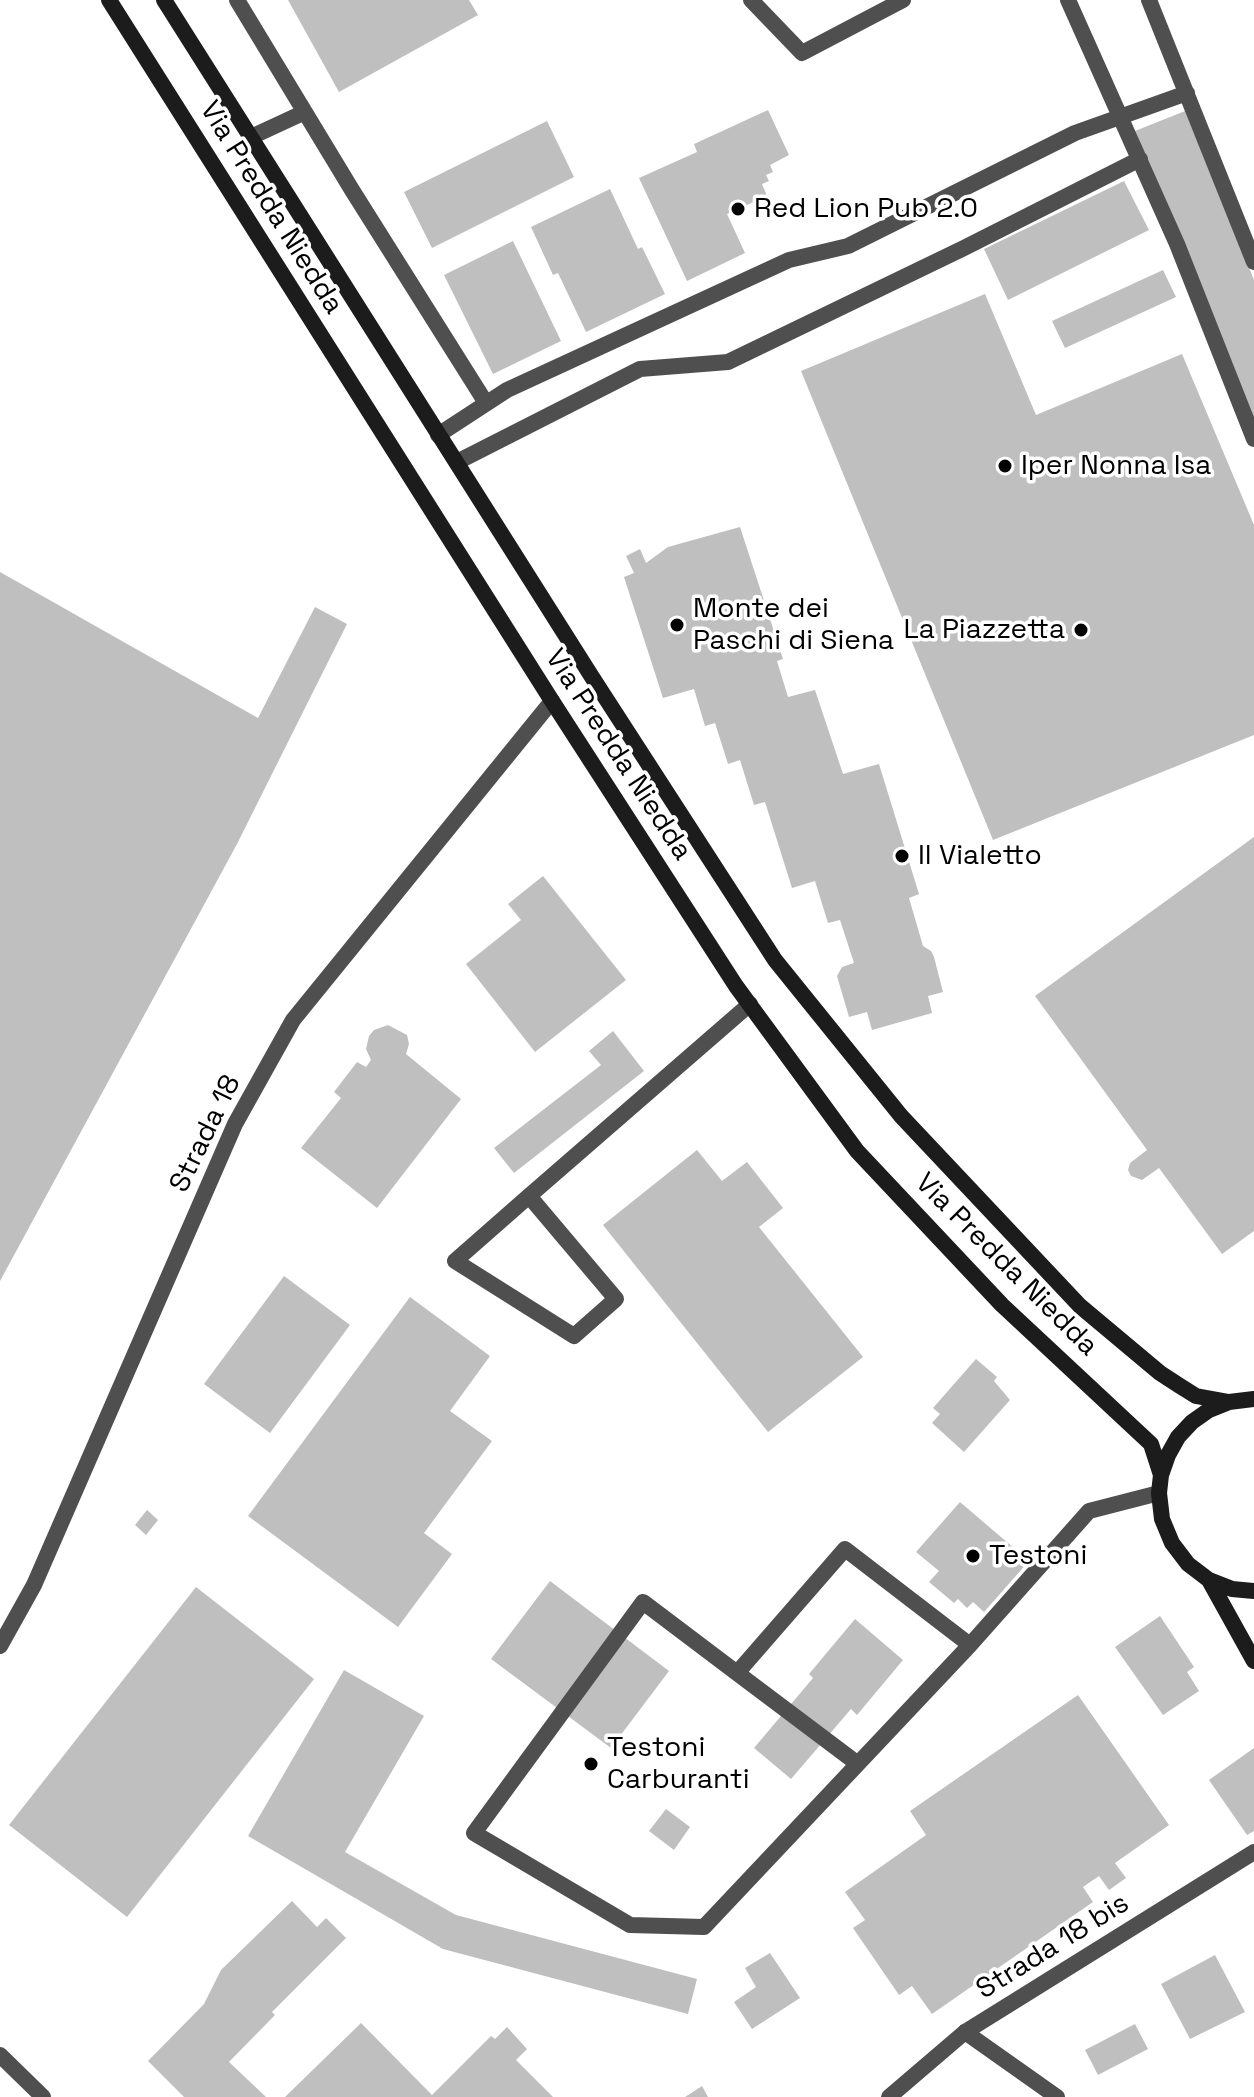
<!DOCTYPE html>
<style>
body{margin:0}
canvas{display:block;background:#fff}
</style>
<canvas width="1254" height="2097"></canvas>
<script>
const ctx = document.querySelector('canvas').getContext('2d');
ctx.lineJoin = 'round';
function fill(path, color) { ctx.fillStyle = color; ctx.fill(path, 'evenodd'); }
const poly = rows => new Path2D(rows.map(r => 'M' + r).join(''));
function strokePath(path, color, width, dash) { ctx.strokeStyle = color; ctx.lineWidth = width; ctx.lineCap = dash ? 'butt' : 'round'; ctx.setLineDash(dash || []); ctx.stroke(path); }
function drawText(font, color, halo, rows, align = 'center') {
  ctx.font = font + ' "Space Grotesk",sans-serif'; ctx.lineWidth = 7; ctx.setLineDash([]); ctx.textBaseline = 'middle'; ctx.strokeStyle = halo; ctx.fillStyle = color; for (const [text, x, y, turn = 0] of rows) {
    ctx.save(); ctx.translate(x, y); ctx.rotate((+turn || 0) * Math.PI / 180); ctx.textAlign = isNaN(turn) ? turn : align; if (halo) ctx.strokeText(text, 0, 0); ctx.fillText(text, 0, 0); ctx.restore();
  }
}
fill(poly([
 [288,0,469,0,478,15,339,92],
 [768,110,789,155,770,165,773,172,766,175,769,181,762,184,767,196,727,214,745,253,687,281,639,178,697,152,694,144],
 [1185,111,1254,280,1254,419,1135,131],
 [547,121,574,177,432,248,404,192],
 [1124,181,1149,230,1008,300,984,249],
 [610,189,638,249,642,247,665,294,586,332,558,273,553,275,531,227],
 [513,241,561,341,493,374,444,275],
 [1163,270,1176,297,1065,348,1052,321],
 [985,294,1036,415,1182,354,1254,525,1254,735,993,840,801,371],
 [740,527,783,659,777,661,788,697,815,690,843,774,879,764,919,894,909,898,923,946,931,951,934,957,943,992,928,996,932,1013,872,1030,867,1012,849,1017,837,976,842,967,854,963,840,920,828,923,815,881,792,888,765,802,754,805,740,760,728,764,715,723,705,726,694,689,663,698,624,577,634,573,626,556,640,549,646,563,668,547],
 [0,572,258,718,315,607,347,624,237,844,0,1281],
 [1254,837,1254,1231,1222,1254,1159,1168,1142,1180,1131,1176,1128,1170,1130,1163,1147,1150,1035,996],
 [543,876,626,980,535,1052,466,964,521,920,508,904],
 [388,1025,407,1035,409,1044,406,1054,461,1099,377,1208,301,1148,341,1098,334,1092,357,1062,366,1067,371,1060,366,1049,369,1036,374,1030],
 [613,1031,644,1071,514,1173,494,1148,601,1065,589,1051],
 [697,1150,722,1181,747,1162,783,1208,759,1227,863,1357,768,1432,603,1225],
 [284,1276,350,1325,270,1433,204,1384],
 [410,1297,490,1356,450,1411,492,1441,424,1533,452,1554,398,1627,248,1516],
 [976,1359,997,1377,994,1381,1010,1400,964,1452,932,1423,940,1414,933,1408],
 [960,1502,1029,1561,984,1612,973,1602,967,1608,958,1599,954,1603,929,1582,939,1571,916,1552],
 [147,1510,158,1520,146,1535,135,1525],
 [550,1581,669,1671,611,1748,491,1659],
 [196,1587,314,1679,127,1917,9,1825],
 [1160,1616,1194,1667,1187,1672,1199,1691,1163,1715,1115,1647],
 [855,1619,903,1660,857,1715,851,1709,791,1779,754,1748,813,1678,809,1674],
 [344,1670,424,1716,345,1852,456,1915,697,1979,688,2014,443,1949,248,1836],
 [1078,1695,1169,1825,1115,1863,1126,1878,1109,1890,1099,1876,1083,1887,1093,1902,932,2014,912,1986,899,1995,853,1928,865,1920,845,1892,926,1835,910,1811],
 [1254,1748,1254,1831,1247,1835,1209,1780],
 [666,1809,690,1827,674,1850,649,1831],
 [292,1901,317,1927,326,1918,346,1938,272,2012,275,2015,229,2062,266,2097,184,2097,148,2061,204,2004,221,1970],
 [770,1953,800,1998,752,2029,734,2002,756,1987,745,1968],
 [1215,1955,1245,2012,1190,2039,1161,1984],
 [361,2023,432,2095,491,2036,495,2039,507,2027,527,2049,516,2060,553,2097,285,2097],
 [1135,2024,1148,2049,1098,2075,1085,2050],
 [702,2086,708,2097,685,2097]
]), '#bfbfbf');
strokePath(poly([
 [237,0,352,190,486,403],
 [751,0,802,53,903,0],
 [1068,0,1177,244,1254,439],
 [1149,0,1254,262],
 [251,137,305,112],
 [438,435,507,390,789,260,848,246,1075,133,1187,93],
 [457,462,640,369,728,362,964,248,1140,159],
 [529,1196,616,1299,574,1336,455,1261,529,1196,750,1004],
 [970,1645,704,1927,630,1925,474,1833,643,1602,737,1673,845,1549,970,1645,1089,1511,1159,1493],
 [737,1673,858,1764],
 [965,2032,1057,2097]
]), '#4f4f4f', 16);
strokePath(poly([
 [0,1646,34,1585,235,1124,293,1020,552,701],
 [0,2055,43,2097],
 [889,2097,965,2032,1254,1852]
]), '#4f4f4f', 16);
strokePath(poly([
 [109,0,552,701,736,986,857,1151,1002,1305,1151,1444,1161,1475],
 [164,0,592,677,775,960,901,1116,1080,1306,1160,1373,1180,1386,1196,1396,1229,1402],
 [1254,1399,1229,1402,1209,1410,1192,1422,1178,1437,1168,1455,1161,1475,1159,1493,1162,1519,1172,1543,1188,1564,1209,1580,1232,1589,1254,1591],
 [1209,1580,1254,1661]
]), '#1c1c1c', 16);
for (const [x, y, r, color] of [
 [738,209,8,"#000"],
 [1005,466,8,"#000"],
 [677,625,8,"#000"],
 [1081,630,8,"#000"],
 [902,856,8,"#000"],
 [973,1556,8,"#000"],
 [591,1764,8,"#000"]
]) { const dot = new Path2D(); dot.arc(x, y, r, 0, 2 * Math.PI); ctx.fillStyle = color; ctx.fill(dot); strokePath(dot, '#fff', 3); }
drawText('28px', '#000', '#fff', [
 ["Via Predda Niedda",271,208,58],
 ["Via Predda Niedda",618,755,57],
 ["Strada 18",206,1134,-64],
 ["Via Predda Niedda",1006,1265,45],
 ["Strada 18 bis",1053,1947,-32]
]);
drawText('28px', '#000', '#fff', [
 ["Red Lion Pub 2.0",754,209],
 ["Iper Nonna Isa",1021,466],
 ["Monte dei",693,609],
 ["Paschi di Siena",693,641],
 ["La Piazzetta",1065,630,"right"],
 ["Il Vialetto",918,856],
 ["Testoni",989,1556],
 ["Testoni",607,1748],
 ["Carburanti",607,1780]
], 'left');
</script>
